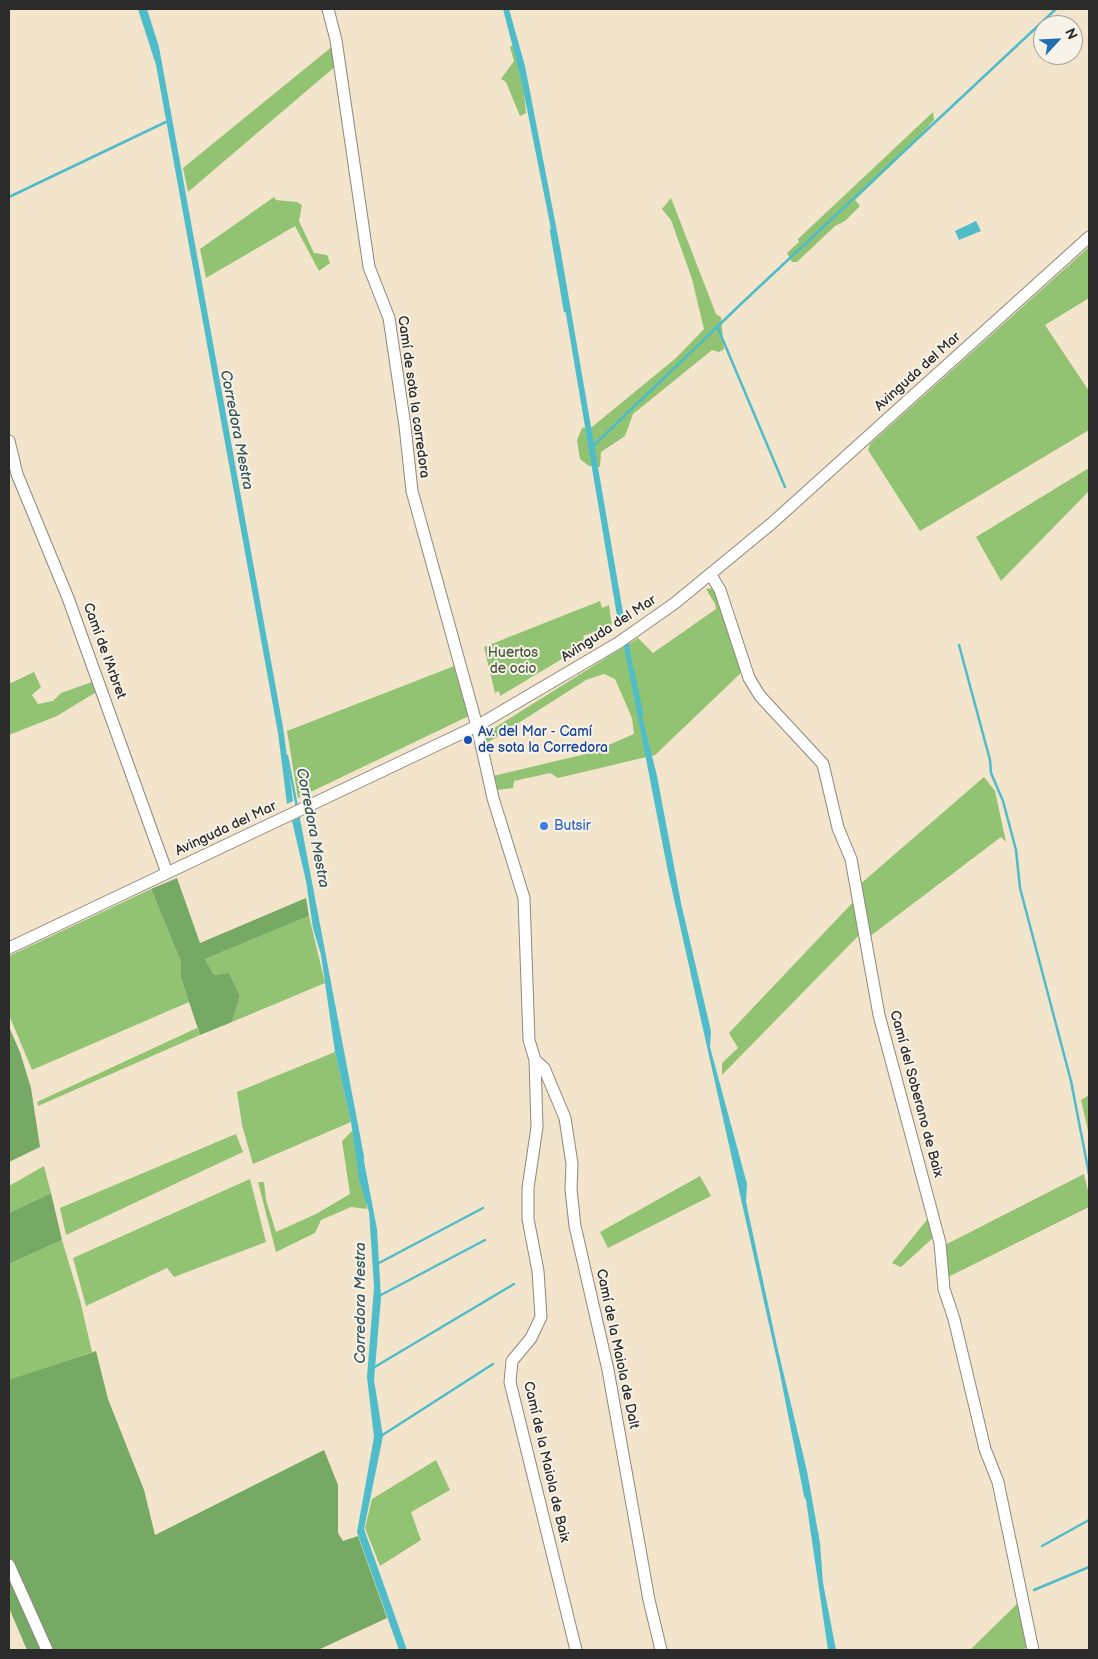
<!DOCTYPE html>
<meta charset="utf-8">
<style>
body{margin:0}
#map{position:relative;width:1098px;height:1659px;overflow:hidden;background:#f3e4cc;font-family:"Balsamiq Sans",sans-serif}
canvas{display:block}
.frame{position:absolute;inset:0;border:10px solid #2b2b2b;pointer-events:none}
.north{position:absolute;left:1033px;top:15px;width:50px;height:50px;box-sizing:border-box;background:#f7f3e8;border:1px solid #a5a39c;border-radius:50%;rotate:65deg;font-size:14px;font-weight:700;line-height:20px;text-align:center;color:#2b2b2b}
.north::after{content:'';display:block;margin:auto;width:18px;height:22px;background:#1f6fb2;clip-path:polygon(50% 0,100% 100%,50% 72%,0 100%)}
</style>
<div id="map">
<canvas width="1098" height="1659"></canvas>
<div class="frame"></div>
<div class="north">N</div>
</div>
<script>
const ctx = document.querySelector('canvas').getContext('2d');
ctx.lineJoin = 'round';
function fill(path, color) { ctx.fillStyle = color; ctx.fill(path, 'evenodd'); }
const poly = rows => new Path2D(rows.map(r => 'M' + r).join(''));
function strokePath(path, color, width, dash) { ctx.strokeStyle = color; ctx.lineWidth = width; ctx.lineCap = dash ? 'butt' : 'round'; ctx.setLineDash(dash || []); ctx.stroke(path); }
function drawText(font, color, halo, rows, align = 'center') {
  ctx.font = font + ' "Balsamiq Sans",sans-serif'; ctx.lineWidth = 4; ctx.setLineDash([]); ctx.textBaseline = 'middle'; ctx.strokeStyle = halo; ctx.fillStyle = color; for (const [text, x, y, turn = 0] of rows) {
    ctx.save(); ctx.translate(x, y); ctx.rotate((+turn || 0) * Math.PI / 180); ctx.textAlign = isNaN(turn) ? turn : align; if (halo) ctx.strokeText(text, 0, 0); ctx.fillText(text, 0, 0); ctx.restore();
  }
}
fill(poly([
 [334,45,337,65,188,192,183,168],
 [513,45,523,83,526,113,520,116,506,82,501,79,514,61,510,47],
 [933,112,934,120,902,155,855,200,860,206,845,221,835,226,797,262,792,262,787,253,799,242,798,239],
 [274,197,276,200,297,202,302,205,299,221,314,253,327,255,330,263,319,271,295,226,206,278,200,249],
 [671,198,716,314,721,317,724,349,719,352,712,350,633,414,625,436,601,452,600,467,589,466,580,459,577,440,582,428,592,427,676,358,704,329,692,279,671,220,662,209],
 [1089,247,1089,298,1045,325,1089,391,1089,430,920,531,868,450,870,444],
 [1089,468,1089,491,1001,581,976,537],
 [715,588,743,671,655,755,558,778,550,773,514,781,513,788,497,790,493,776,590,753,634,734,632,718,615,679,604,674,586,680,487,743,484,739,483,735,638,638,653,653,716,609,715,604,706,589],
 [600,601,602,608,609,605,612,626,583,636,587,644,500,696,499,691,495,693,484,647],
 [457,665,471,715,298,798,287,731],
 [34,672,41,687,32,695,38,704,53,701,61,693,92,682,98,691,57,716,9,735,9,684],
 [984,777,995,791,1006,842,1001,837,869,937,858,886],
 [151,889,181,962,181,978,189,1002,32,1070,9,1015,9,956],
 [856,899,861,933,722,1075,722,1063,738,1048,729,1033],
 [309,916,325,983,232,1022,240,996,229,973,214,975,205,959],
 [197,1028,200,1035,38,1106,37,1102],
 [335,1052,351,1122,253,1164,242,1125,237,1092],
 [1089,1095,1089,1135,1081,1100],
 [352,1131,358,1147,367,1209,351,1207,321,1220,315,1233,276,1252,258,1182,264,1182,266,1200,276,1232,316,1214,350,1194,342,1141],
 [236,1134,243,1152,66,1235,60,1208],
 [44,1166,51,1193,9,1213,9,1186],
 [1084,1174,1089,1195,1089,1207,946,1278,943,1246],
 [700,1176,711,1196,608,1248,600,1232],
 [250,1179,266,1242,174,1277,167,1268,86,1306,73,1258],
 [930,1216,935,1236,901,1267,892,1263],
 [62,1240,80,1300,92,1352,9,1381,9,1264],
 [436,1460,450,1490,411,1512,421,1540,380,1566,365,1528,372,1499],
 [1021,1600,1029,1645,1023,1650,970,1650]
]), '#92c372');
fill(poly([
 [177,878,200,943,306,898,309,916,205,959,214,975,229,973,240,996,232,1022,200,1035,181,978,181,962,151,889],
 [9,1027,20,1052,31,1088,40,1147,9,1162],
 [51,1193,62,1240,9,1264,9,1213],
 [96,1351,108,1399,144,1490,155,1535,324,1450,338,1485,338,1533,343,1541,358,1536,387,1618,318,1650,27,1650,9,1608,9,1380]
]), '#75a964');
fill(poly([
 [138,9,147,9,159,47,283,727,293,801,287,804,278,733,156,65],
 [503,9,509,9,525,66,560,247,625,624,619,628,555,249,521,79],
 [976,221,981,231,959,240,955,231],
 [629,643,637,696,657,776,681,903,711,1031,710,1047,747,1184,746,1202,777,1346,807,1471,820,1543,823,1583,836,1650,828,1650,806,1500,804,1496,779,1369,668,872,624,646],
 [298,818,377,1229,381,1298,374,1380,383,1436,364,1529,407,1650,399,1650,357,1532,374,1437,367,1377,374,1287,370,1226,369,1212,359,1179,351,1122,335,1052,321,955,313,928,306,881,292,821]
]), '#4fbcca');
strokePath(poly([
 [9,197,168,121],
 [551,230,565,311],
 [717,326,785,487],
 [592,447,743,302,1056,9],
 [959,645,990,760,991,773,1003,801,1016,850,1020,888,1071,1081,1089,1174],
 [633,670,642,714],
 [287,756,297,807],
 [298,815,363,1158],
 [379,1263,483,1208],
 [379,1296,485,1240],
 [373,1368,514,1284],
 [381,1436,493,1364],
 [1042,1546,1089,1520],
 [1034,1590,1089,1567]
]), '#4fbcca', 2.5);
const minor = poly([
 [328,9,336,40,369,267,389,318,405,426,412,491,477,726,493,798,524,898,529,1040,535,1060,537,1127,528,1188,528,1219,538,1271,541,1317,531,1338,512,1361,510,1382,576,1650],
 [9,441,17,474,68,598,167,873],
 [711,575,720,590,749,678,760,696,823,764,838,828,851,859,879,1015,940,1243,944,1289,954,1319,985,1449,998,1482,1033,1650],
 [9,948,477,726,618,643,675,603,771,524,1089,237],
 [535,1060,544,1068,565,1118,572,1164,571,1189,575,1226,608,1370,649,1600,661,1650],
 [9,1565,47,1650]
]);
strokePath(minor, '#8f887c', 13);
strokePath(minor, '#fff', 11);
for (const [x, y, r, color] of [
 [468,740,5,"#1a4fb4"],
 [544,826,5,"#3f7fe0"]
]) { const dot = new Path2D(); dot.arc(x, y, r, 0, 2 * Math.PI); ctx.fillStyle = color; ctx.fill(dot); strokePath(dot, '#f7f3e8', 2); }
drawText('14px', '#2b2b2b', '#f7f3e8', [
 ["Avinguda del Mar",918,372,-42],
 ["Camí de sota la corredora",413,397,82],
 ["Avinguda del Mar",609,629,-33],
 ["Camí de l'Arbret",104,651,70],
 ["Avinguda del Mar",226,829,-25],
 ["Camí del Soberano de Baix",916,1094,75],
 ["Camí de la Maiola de Dalt",617,1349,78],
 ["Camí de la Maiola de Baix",546,1462,77]
]);
drawText('14px', '#4a5940', '#f7f3e8', [
 ["Huertos",513,653],
 ["de ocio",513,669]
]);
drawText('14px', '#164399', '#f7f3e8', [
 ["Av. del Mar - Camí",478,732],
 ["de sota la Corredora",478,748]
], 'left');
drawText('14px', '#366cbe', '#f7f3e8', [
 ["Butsir",554,826]
], 'left');
drawText('italic 15px', '#36565b', '#f7f3e8', [
 ["Corredora Mestra",236,430,79],
 ["Corredora Mestra",312,828,79],
 ["Corredora Mestra",361,1303,-90]
]);
</script>
